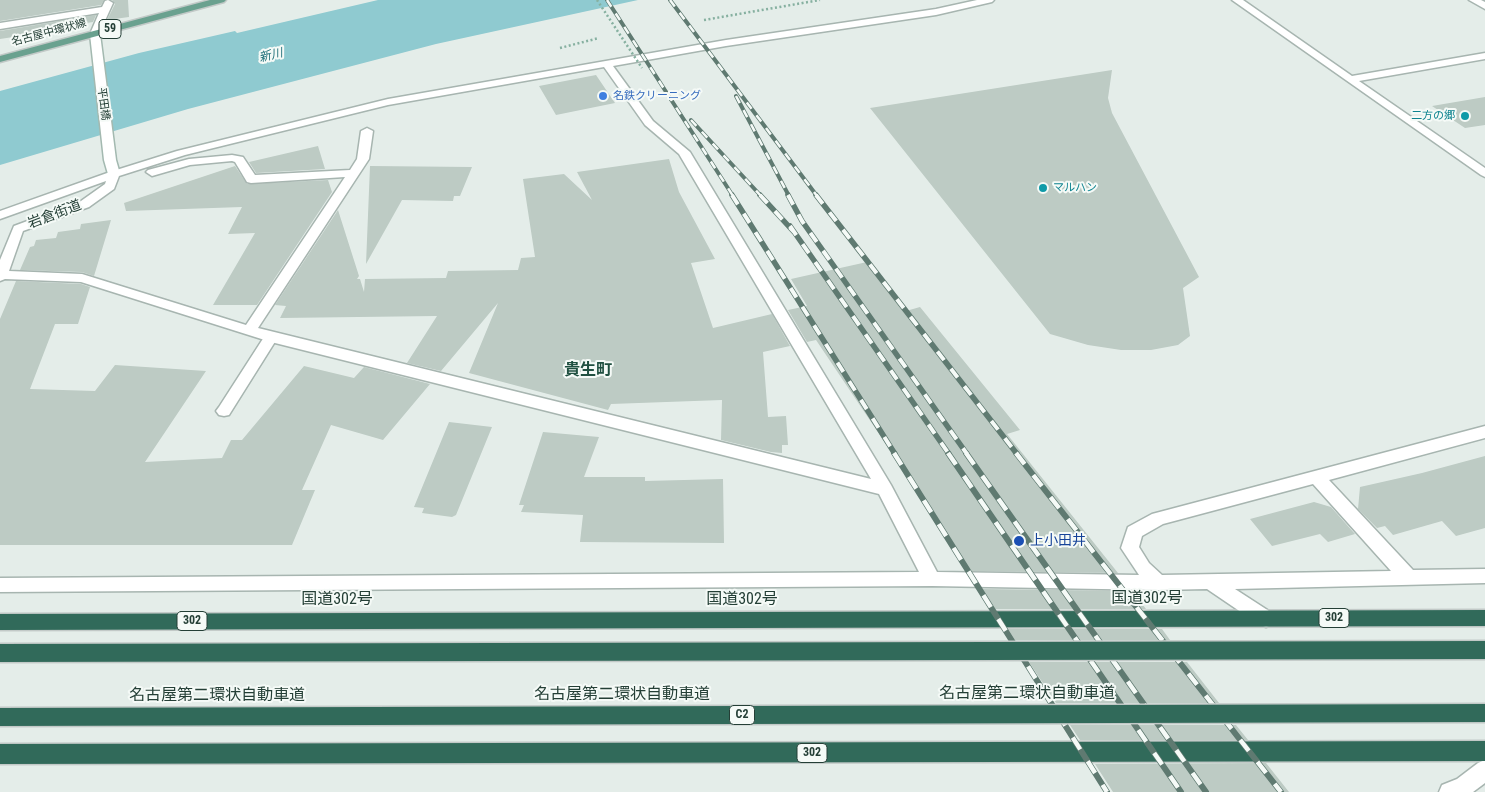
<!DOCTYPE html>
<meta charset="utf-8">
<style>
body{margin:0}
canvas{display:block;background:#e4ede9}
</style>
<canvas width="1485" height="792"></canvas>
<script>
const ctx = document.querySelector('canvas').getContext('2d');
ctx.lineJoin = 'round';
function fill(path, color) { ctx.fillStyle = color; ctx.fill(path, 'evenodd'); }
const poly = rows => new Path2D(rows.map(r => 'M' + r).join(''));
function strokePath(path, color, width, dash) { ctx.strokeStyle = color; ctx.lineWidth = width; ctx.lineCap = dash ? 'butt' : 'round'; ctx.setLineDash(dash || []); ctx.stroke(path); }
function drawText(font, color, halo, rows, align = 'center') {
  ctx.font = font + ' "Roboto Condensed","Noto Sans JP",sans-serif'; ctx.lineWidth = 4; ctx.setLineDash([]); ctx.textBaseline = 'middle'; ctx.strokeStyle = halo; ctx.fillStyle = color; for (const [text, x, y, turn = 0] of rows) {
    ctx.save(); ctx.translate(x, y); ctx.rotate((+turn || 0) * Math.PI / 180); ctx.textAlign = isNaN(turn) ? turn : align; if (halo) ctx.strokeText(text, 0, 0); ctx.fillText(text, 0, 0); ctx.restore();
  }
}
fill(poly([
 [378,0,638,0,436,44,188,109,0,165,0,91,139,53,235,31,237,33]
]), '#8fcad0');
fill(poly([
 [0,0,104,0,101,5,0,21],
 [112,0,128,0,129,17,107,20,115,4],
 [96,15,93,22,33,31,33,34,0,39,0,31],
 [1112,70,1108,98,1112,113,1199,277,1183,288,1190,336,1178,345,1151,350,1121,350,1088,345,1050,334,870,108],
 [596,75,615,103,556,115,539,86],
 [1485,97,1485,125,1465,128,1432,106],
 [318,146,325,169,256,173,249,162],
 [669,159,679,192,715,259,691,263,713,328,772,314,790,346,763,352,768,417,786,416,788,445,782,445,782,453,771,452,721,440,722,400,611,404,608,410,469,373,498,303,441,371,407,363,437,316,280,318,286,306,275,305,338,210,359,276,357,279,360,279,364,292,365,279,446,278,448,271,518,270,521,258,535,257,523,179,564,174,592,200,577,172],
 [235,166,247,184,328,180,332,192,257,305,213,305,255,233,228,234,242,207,126,211,124,203],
 [370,166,472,167,460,196,454,196,453,201,402,200,366,264],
 [111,220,94,276,82,272,20,270,30,247,34,246,36,240,56,238,58,232,80,229,81,224],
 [867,262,906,311,920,307,1020,430,1007,434,1118,573,969,571,905,467,902,468,816,340,807,342,788,310,807,306,791,279],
 [16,281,81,284,90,287,78,324,55,324,30,389,95,391,115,365,206,371,145,462,222,458,231,440,242,440,304,366,354,378,364,367,430,384,383,440,331,425,302,490,315,490,292,545,0,545,0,319],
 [449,422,492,427,456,515,452,517,422,513,424,508,414,507],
 [543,432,599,437,584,477,645,477,645,481,723,479,724,543,580,542,583,515,521,512,524,505,519,505],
 [1485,456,1485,528,1456,536,1442,521,1393,535,1385,526,1377,528,1358,509,1360,487,1422,473],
 [1314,502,1331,507,1355,534,1328,542,1320,534,1272,546,1250,519],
 [981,589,1132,591,1146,609,995,609],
 [1008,629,1162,629,1170,640,1015,640],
 [1029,662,1187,662,1219,703,1056,703],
 [1070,725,1236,725,1248,740,1080,740],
 [1266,763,1289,792,1113,792,1095,764]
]), '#bdcbc4');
const lane = poly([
 [271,332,276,334,278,337,229,415,224,416,219,415,216,411,219,407,266,334,271,332]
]);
const street = poly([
 [108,0,113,3,98,36,92,36,90,34,99,13,0,29,0,23,102,7,105,1,108,0],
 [977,0,994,0,992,2,936,15,726,46,613,66,653,121,690,152,891,485,937,572,1139,575,1121,548,1128,527,1152,514,1485,426,1485,438,1329,480,1413,570,1485,569,1485,583,1235,589,1272,613,1275,619,1272,625,1266,627,1260,625,1207,589,1158,590,932,586,0,592,0,578,919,572,879,494,271,342,81,282,5,279,0,281,0,260,14,226,81,201,105,184,106,181,0,219,0,211,110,172,177,151,388,99,726,40,936,9,977,0],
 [604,67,645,125,679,154,871,479,258,328,369,159,373,131,367,128,361,131,357,159,350,170,255,175,243,157,232,155,189,159,148,170,146,172,152,176,190,165,232,161,235,162,247,182,251,183,345,177,246,325,82,274,9,271,23,231,89,207,114,189,119,176,185,155,388,105,604,67],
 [1313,484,1391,571,1162,575,1149,563,1139,547,1142,536,1163,524,1313,484],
 [1232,0,1243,0,1352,76,1485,53,1485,59,1359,81,1485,168,1485,177,1481,175,1232,0],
 [1469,0,1481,0,1485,2,1485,9,1469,0],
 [1485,760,1485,783,1473,792,1439,792,1442,785,1457,779,1478,763,1485,760]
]);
const secondary = poly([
 [95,31,100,34,116,160,120,174,114,178,108,174,104,160,90,34,95,31]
]);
const primary = poly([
 [210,0,226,0,224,2,0,62,0,56,210,0]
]);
const highway = poly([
 [1485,610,1485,626,0,630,0,614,1485,610],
 [1485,741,1485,761,0,764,0,744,1485,741]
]);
strokePath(lane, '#a7b5b0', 3);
strokePath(street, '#a7b5b0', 3);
strokePath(secondary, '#a3b9b0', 3);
strokePath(primary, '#c2c9c7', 3);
strokePath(highway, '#c2c9c7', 3);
strokePath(poly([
 [704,20,820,0],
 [560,48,599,38]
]), '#86b0a0', 2.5, [2, 2.5]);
fill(lane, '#fff');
fill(street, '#fff');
fill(secondary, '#fff');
fill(primary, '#6aa18f');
fill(highway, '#316a5a');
const railFar2 = poly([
 [607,0,733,196],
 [670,0,817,196],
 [736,96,789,196],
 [691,120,761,196]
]);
const railFar1 = poly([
 [732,195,895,454],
 [760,195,794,232],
 [788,195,802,221,967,454],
 [816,195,1017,454],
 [790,226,949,454]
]);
const rail = poly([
 [894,453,1107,792],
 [948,453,1181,792],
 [966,453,1206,792],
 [1016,453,1281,792]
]);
strokePath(railFar2, '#5f7a71', 4);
strokePath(railFar1, '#5f7a71', 5.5);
strokePath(rail, '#5f7a71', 6);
strokePath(railFar2, '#f5faf7', 2.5, [8]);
strokePath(railFar1, '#f5faf7', 4, [11]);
strokePath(rail, '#f5faf7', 4.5, [14]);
const highwayBridge = poly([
 [0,653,1485,650],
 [0,717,1485,713]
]);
strokePath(highwayBridge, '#c2c9c7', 21, []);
strokePath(poly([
 [597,0,642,68]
]), '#86b0a0', 2.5, [2, 2.5]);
strokePath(highwayBridge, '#316a5a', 18);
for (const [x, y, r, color] of [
 [603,96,5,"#3f7fe0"],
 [1465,116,5,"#0f9aa8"],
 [1043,188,5,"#0f9aa8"],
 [1019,541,6,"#1a4fb4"]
]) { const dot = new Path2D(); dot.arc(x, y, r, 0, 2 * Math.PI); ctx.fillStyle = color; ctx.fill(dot); strokePath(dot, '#f5faf7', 2); }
drawText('11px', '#243f36', '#f5faf7', [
 ["名古屋中環状線",49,33,-15],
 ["平田橋",103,104,82]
]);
drawText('11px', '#366cbe', '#f5faf7', [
 ["名鉄クリーニング",613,96]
], 'left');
drawText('11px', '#0d838f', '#f5faf7', [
 ["二方の郷",1455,116],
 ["マルハン",1053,188,"left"]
], 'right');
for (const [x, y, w] of [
 [110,29,22],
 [1334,618,30],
 [192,621,30],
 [742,715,25],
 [812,753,30]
]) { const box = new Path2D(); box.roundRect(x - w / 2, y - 9.5, w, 19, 4); ctx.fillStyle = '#f5faf7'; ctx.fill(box); strokePath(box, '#243f36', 1); }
drawText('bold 12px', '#243f36', null, [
 ["59",110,29],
 ["302",1334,618],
 ["302",192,621],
 ["C2",742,715],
 ["302",812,753]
]);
drawText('italic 12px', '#207079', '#f5faf7', [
 ["新川",271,56,-14]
]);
drawText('14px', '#243f36', '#f5faf7', [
 ["岩倉街道",55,215,-21]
]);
drawText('14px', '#164399', '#f5faf7', [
 ["上小田井",1030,541]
], 'left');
drawText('bold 16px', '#205041', '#f5faf7', [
 ["貴生町",588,371]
]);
drawText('16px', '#243f36', '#f5faf7', [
 ["国道302号",1147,599],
 ["国道302号",337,600],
 ["国道302号",742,600],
 ["名古屋第二環状自動車道",1027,694],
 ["名古屋第二環状自動車道",622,695],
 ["名古屋第二環状自動車道",217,696]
]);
</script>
